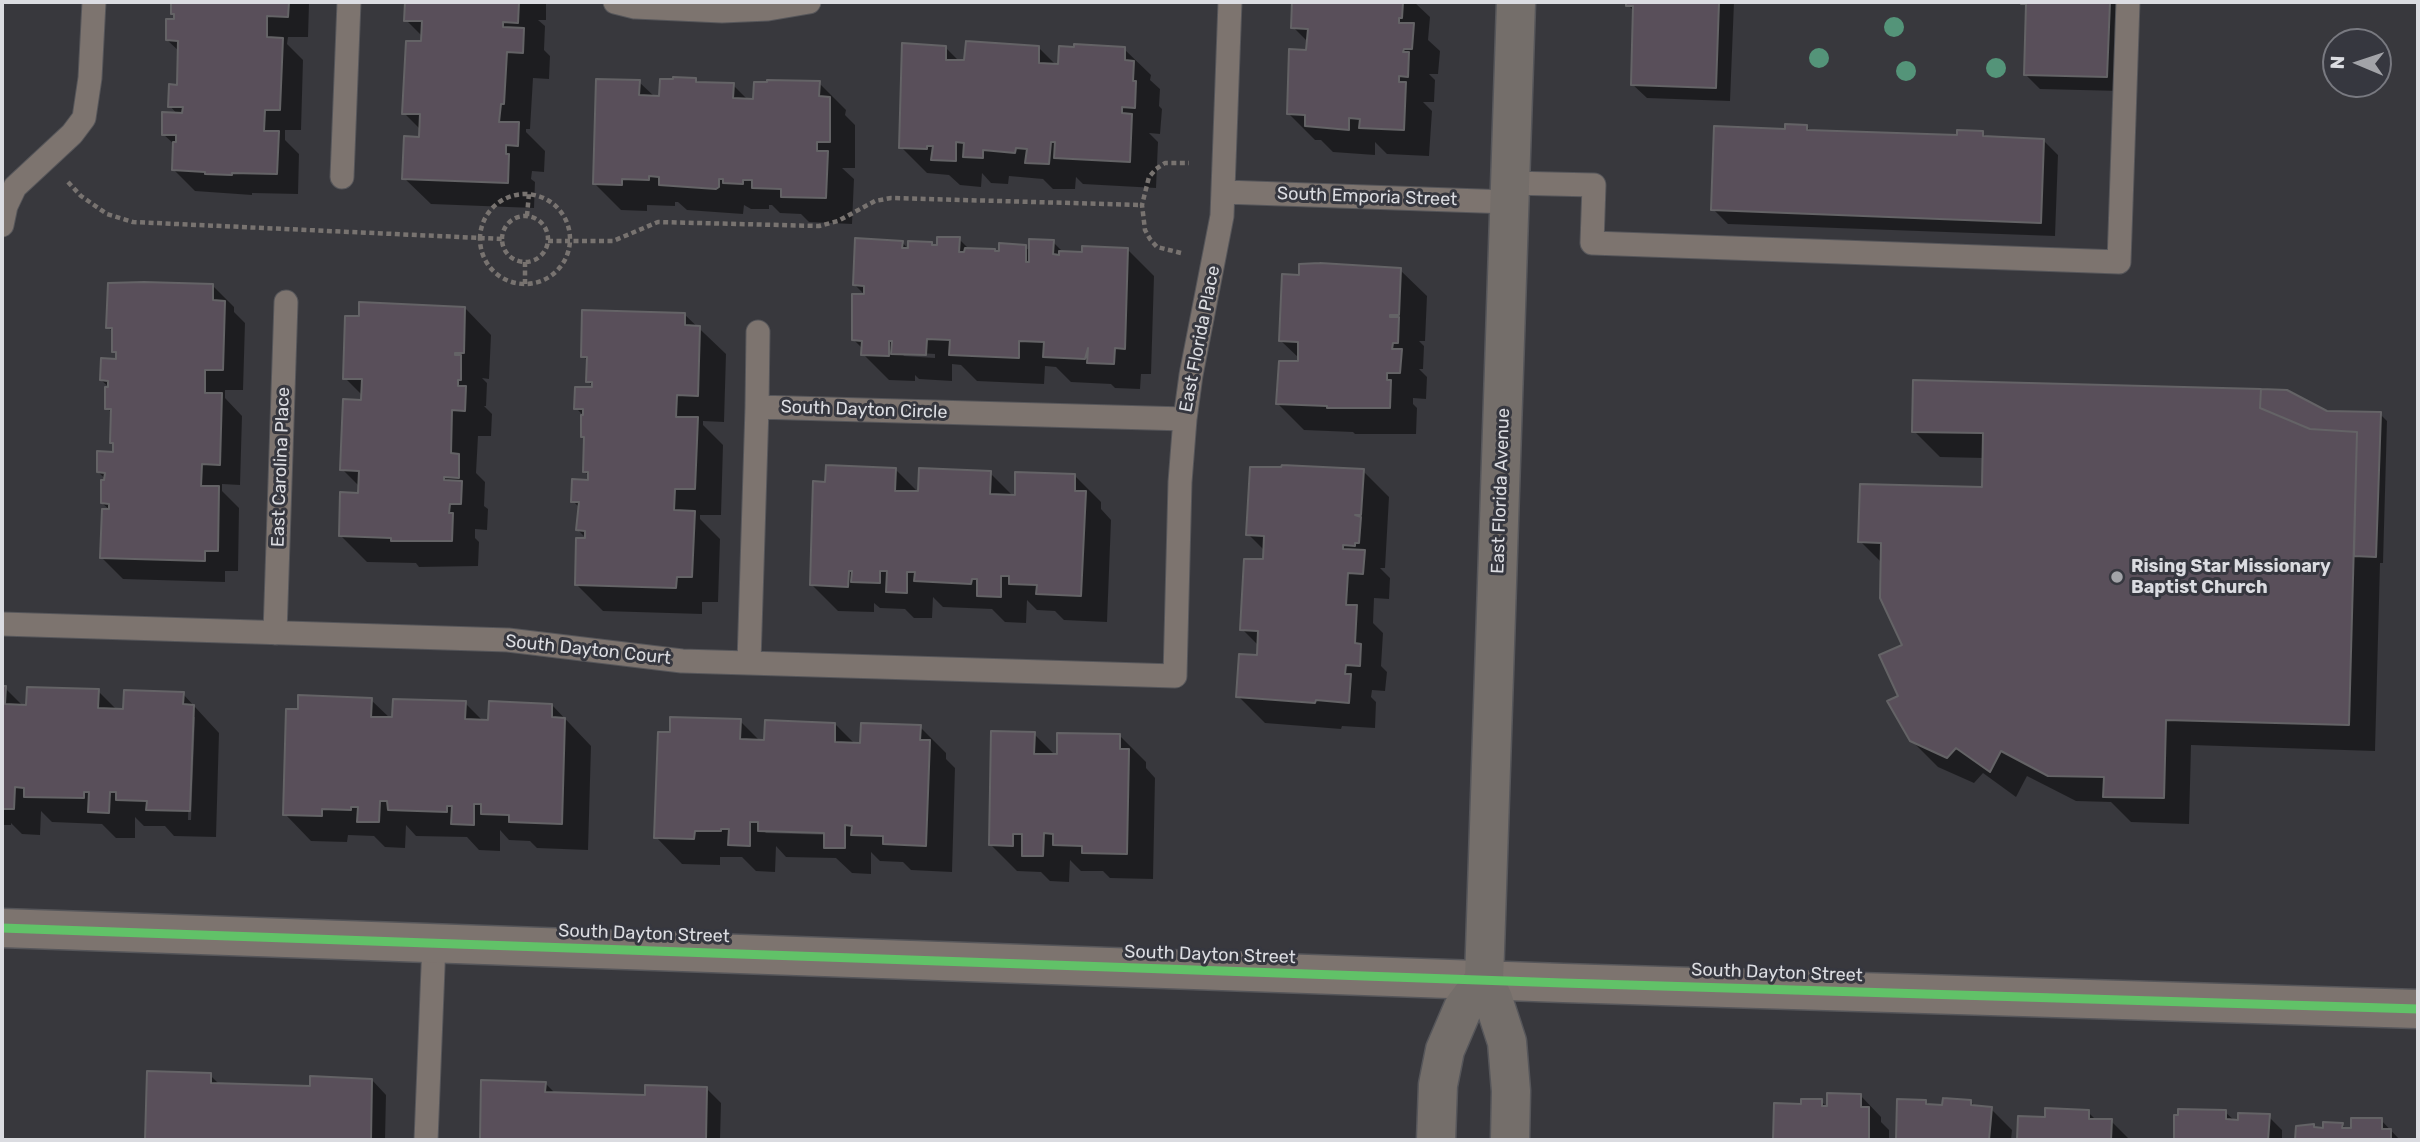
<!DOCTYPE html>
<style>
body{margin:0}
#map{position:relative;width:2420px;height:1142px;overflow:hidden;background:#38383d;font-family:Rubik,sans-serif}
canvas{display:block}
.frame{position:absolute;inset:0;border:4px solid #dbdce1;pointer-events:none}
.north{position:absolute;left:2322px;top:28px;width:70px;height:70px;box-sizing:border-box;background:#36373f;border:2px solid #787980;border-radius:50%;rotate:272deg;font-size:19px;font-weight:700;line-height:28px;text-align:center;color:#dbdce1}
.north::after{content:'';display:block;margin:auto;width:24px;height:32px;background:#a2a3a8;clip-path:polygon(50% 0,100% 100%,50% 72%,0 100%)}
</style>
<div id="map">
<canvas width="2420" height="1142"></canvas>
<div class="frame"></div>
<div class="north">N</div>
</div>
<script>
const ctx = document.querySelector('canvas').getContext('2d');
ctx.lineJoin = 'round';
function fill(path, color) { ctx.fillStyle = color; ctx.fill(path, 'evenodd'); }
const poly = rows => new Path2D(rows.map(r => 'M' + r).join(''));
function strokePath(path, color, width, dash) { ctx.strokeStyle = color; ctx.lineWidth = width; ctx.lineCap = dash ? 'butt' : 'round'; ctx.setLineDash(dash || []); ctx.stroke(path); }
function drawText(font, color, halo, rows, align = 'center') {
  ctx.font = font + ' Rubik,sans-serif'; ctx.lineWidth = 6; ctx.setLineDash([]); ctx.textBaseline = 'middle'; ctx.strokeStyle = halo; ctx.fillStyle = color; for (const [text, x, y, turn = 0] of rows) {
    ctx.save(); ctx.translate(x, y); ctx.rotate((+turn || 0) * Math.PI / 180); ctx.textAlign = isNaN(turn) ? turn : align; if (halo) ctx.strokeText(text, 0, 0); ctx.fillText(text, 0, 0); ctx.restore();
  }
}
fill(poly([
 [173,2,307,2,309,4,308,37,288,37,287,44,303,60,301,130,285,130,285,140,299,154,298,194,252,193,252,195,195,191,174,170,175,145,163,134,178,115,170,106,178,87,180,52,167,40,175,21,176,16,173,13],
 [407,2,546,2,546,20,538,20,545,26,544,50,550,56,549,79,533,78,530,129,526,129,526,132,545,151,544,172,532,171,531,179,535,182,534,208,431,204,404,178,421,139,421,130,404,113,423,37,406,20],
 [1294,2,1414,2,1430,17,1428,40,1440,51,1438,74,1429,74,1435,80,1434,102,1423,102,1432,111,1429,156,1387,154,1375,142,1375,155,1333,152,1321,140,1315,140,1289,114,1309,43,1293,27],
 [1628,2,1734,2,1730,101,1647,98,1632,84,1635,12,1628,5],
 [2023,2,2124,2,2121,91,2040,89,2025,74,2028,8],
 [1038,47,1057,66,1124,49,1151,75,1150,80,1160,89,1159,106,1162,109,1160,134,1149,133,1158,142,1156,188,1083,184,1076,177,1075,189,1053,189,1043,179,1009,176,1008,184,991,183,982,173,981,187,960,185,949,175,927,173,901,147,946,48,960,62],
 [695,79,699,84,733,85,749,101,819,83,846,110,845,115,855,125,855,168,842,168,854,179,852,224,809,222,801,214,780,213,772,205,769,205,769,209,751,209,744,205,743,214,687,210,678,202,675,202,675,206,647,205,647,211,621,210,594,183,639,82,655,97,661,98],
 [1806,126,1812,132,1959,137,1982,133,1988,138,2044,141,2058,155,2055,236,1728,224,1713,209,1786,131],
 [959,239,970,250,997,253,1025,247,1031,252,1053,242,1064,253,1128,250,1154,276,1151,374,1141,374,1140,389,1115,388,1111,384,1071,382,1056,367,1045,366,1044,384,977,381,961,365,952,364,952,381,919,379,915,375,915,381,889,380,863,354,863,349,853,339,866,296,855,285,902,242,909,250,931,244,934,247],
 [901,352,935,354,935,358,904,356],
 [1400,270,1427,296,1425,341,1419,341,1424,346,1423,369,1419,369,1427,377,1426,399,1413,398,1413,404,1417,408,1416,434,1355,434,1353,432,1304,430,1278,404,1299,363,1300,359,1281,341],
 [213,286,234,307,234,312,245,323,243,390,225,390,225,398,242,416,240,485,222,484,222,491,239,508,238,571,225,571,225,582,123,579,102,558,111,511,102,503,109,482,98,472,114,454,115,445,112,442,113,414,107,408,111,389,101,380,118,360,118,356,114,351,114,333,108,327],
 [465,308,491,335,489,379,482,378,487,383,486,406,484,406,492,414,491,436,478,436,476,473,485,482,484,506,488,509,487,530,475,529,475,538,479,542,478,566,419,567,416,563,367,562,341,536,360,495,360,487,342,469,363,396,345,378],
 [684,314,726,354,724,422,703,421,703,425,723,445,721,515,700,515,700,519,720,539,718,602,702,602,702,614,603,611,577,585,588,540,578,530,580,508,573,501,589,482,589,476,584,471,585,439,583,436,583,415,576,408,595,389,588,381,588,361,583,356],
 [2327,413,2380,414,2387,421,2383,563,2380,563,2375,751,2191,745,2189,824,2131,822,2111,802,2076,801,2027,776,2016,797,1983,773,1974,783,1938,767,1911,740,1900,697,1904,646,1883,564,1860,541,1983,488,1984,458,1940,457,1914,431],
 [895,469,920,494,990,473,1016,499,1075,476,1101,502,1101,509,1111,520,1107,622,1064,620,1055,611,1037,610,1027,600,1026,623,1005,622,992,609,943,607,933,597,932,618,914,618,905,609,880,608,874,603,874,612,838,611,812,585,827,484],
 [1363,471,1389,497,1385,568,1380,568,1390,578,1389,599,1374,598,1373,623,1383,633,1381,666,1387,672,1385,691,1372,690,1371,697,1376,702,1375,728,1342,726,1341,729,1265,723,1238,696,1259,657,1259,646,1242,629,1264,561,1265,551,1248,534],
 [2,688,5,688,24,707,98,691,117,710,125,710,183,694,219,733,216,837,174,836,165,826,144,826,135,817,135,838,116,838,102,824,52,822,41,811,40,835,22,834,11,823,11,825,2,825],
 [191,717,195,717,191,820,188,820],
 [371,700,391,719,465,703,484,722,552,705,591,746,588,850,537,848,530,841,509,840,500,830,500,851,479,850,467,837,416,836,406,825,405,848,385,847,374,836,348,835,347,842,311,841,285,814],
 [740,721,761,742,835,724,855,744,920,727,946,753,946,759,955,768,952,872,911,870,903,862,880,861,871,852,871,874,852,873,836,858,786,857,776,846,775,872,756,871,742,857,720,857,720,865,682,864,656,837,672,733],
 [762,829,833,831,833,835,766,833],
 [1034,734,1058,758,1120,736,1146,762,1146,768,1155,778,1153,879,1110,878,1103,871,1081,871,1070,860,1069,882,1050,881,1041,872,1017,871,991,845],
 [148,1073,210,1075,220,1085,312,1088,372,1080,386,1095,385,1140,147,1140],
 [483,1082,545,1083,556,1094,646,1097,706,1088,721,1103,720,1140,481,1140],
 [1861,1096,1881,1117,1881,1122,1889,1130,1889,1140,1776,1140,1776,1105,1803,1106,1821,1101,1828,1108],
 [1899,1101,1926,1102,1930,1106,1944,1107,1971,1102,1976,1107,1991,1109,2012,1130,2011,1140,1897,1140],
 [2088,1112,2097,1121,2111,1121,2130,1140,2018,1140,2019,1118,2047,1119],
 [2225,1112,2235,1121,2268,1116,2282,1130,2282,1140,2175,1140,2176,1117],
 [2381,1120,2400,1140,2297,1140,2298,1127,2314,1126,2317,1129,2342,1124,2347,1130]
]), '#0007');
const building = poly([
 [171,2,289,2,288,17,267,16,267,37,283,38,280,110,265,110,264,131,279,131,277,174,232,173,232,175,205,174,205,172,172,170,173,142,176,142,176,135,162,135,162,112,182,113,183,107,168,107,169,84,177,85,178,41,166,40,166,19,174,19,174,14,171,14,171,2],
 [405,2,519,2,518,23,503,22,503,27,524,28,523,53,507,52,504,104,501,104,499,122,519,122,518,146,506,145,506,154,509,154,508,183,402,179,404,136,419,137,420,114,402,114,406,41,421,41,422,21,404,21,405,2],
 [1292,2,1403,2,1402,18,1399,18,1399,23,1414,23,1412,49,1404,49,1403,52,1409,52,1408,77,1399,76,1399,82,1406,82,1404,130,1359,128,1360,119,1349,118,1349,130,1305,126,1305,115,1287,114,1289,49,1306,50,1308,29,1291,28,1292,2],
 [1626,2,1719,2,1716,88,1631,85,1633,6,1626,6,1626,2],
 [2021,2,2110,2,2107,77,2024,75,2026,4,2021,4,2021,2],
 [966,41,1039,46,1039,63,1058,64,1059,46,1074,47,1074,44,1125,47,1125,60,1134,61,1133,81,1136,81,1135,108,1122,107,1122,113,1132,114,1130,162,1054,158,1055,142,1051,142,1049,164,1025,163,1027,149,1016,148,1015,153,983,150,983,158,963,157,964,143,956,142,956,161,931,160,933,146,927,146,927,149,899,148,902,43,946,46,946,60,964,60,966,41],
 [673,77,696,78,696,82,734,83,733,98,753,99,754,82,767,82,767,80,820,81,819,96,830,97,830,142,817,142,817,151,828,151,826,198,781,197,781,189,752,188,752,180,743,180,743,184,723,183,723,179,719,179,719,187,716,189,659,185,659,177,649,176,649,180,622,179,622,185,593,184,596,79,640,80,639,95,659,96,660,79,673,79,673,77],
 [1785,124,1807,125,1807,130,1957,135,1957,130,1983,131,1983,136,2044,139,2041,223,1711,210,1714,126,1785,129,1785,124],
 [937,237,960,237,959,252,964,252,965,248,995,249,995,251,999,251,999,243,1026,245,1026,262,1029,262,1029,239,1054,240,1053,254,1059,255,1059,251,1082,252,1082,246,1128,248,1125,349,1115,348,1114,364,1087,363,1088,348,1085,359,1043,357,1044,342,1019,341,1019,358,949,355,950,340,927,339,926,355,891,354,892,341,889,341,889,356,861,355,862,341,852,340,852,294,864,294,864,286,853,285,855,238,903,241,902,248,908,248,908,241,932,242,932,245,937,245,937,237],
 [1320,263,1401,268,1399,315,1390,315,1390,317,1399,317,1398,343,1393,343,1392,349,1402,349,1400,373,1387,373,1387,380,1391,380,1390,408,1327,408,1327,406,1276,404,1279,361,1298,361,1298,342,1279,341,1282,274,1299,275,1299,264,1320,263],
 [144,282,213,284,213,300,225,301,223,370,205,370,205,393,222,393,220,465,202,464,201,486,219,486,218,551,205,551,205,561,100,558,102,509,109,509,109,504,101,503,101,480,104,480,105,473,97,472,97,451,113,452,113,443,110,443,111,409,105,409,105,387,108,387,108,381,100,380,101,358,116,359,116,352,112,352,112,328,106,328,108,283,144,282],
 [359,302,465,307,464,353,455,353,455,355,461,355,461,380,458,380,458,386,466,386,465,411,452,410,451,453,459,454,459,478,444,477,444,480,462,481,461,504,450,504,449,513,453,513,452,541,391,541,391,538,339,536,340,492,358,493,359,471,340,470,343,399,361,400,362,379,343,379,345,316,359,316,359,302],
 [582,310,685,313,685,325,700,326,698,396,677,395,676,417,698,417,695,489,675,489,674,510,695,511,692,577,677,577,676,588,575,585,576,538,585,538,585,531,576,530,579,502,571,502,572,479,588,480,588,472,583,472,584,437,581,437,581,415,583,415,583,409,574,409,575,387,592,387,592,382,586,382,587,357,581,357,582,310],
 [1913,380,2261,389,2260,408,2310,429,2357,432,2349,725,2166,720,2164,798,2103,797,2104,777,2048,776,2001,751,1990,772,1956,748,1947,758,1910,741,1887,701,1898,696,1879,655,1902,645,1880,598,1881,543,1858,542,1860,484,1982,487,1983,433,1912,432,1913,380],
 [2261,389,2287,390,2327,411,2381,412,2376,557,2354,556,2357,432,2310,429,2260,408,2261,389],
 [826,465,896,468,895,491,918,491,919,468,991,471,990,494,1015,495,1015,472,1075,474,1075,491,1086,491,1081,596,1036,594,1037,585,1009,584,1009,576,1001,576,1001,597,977,596,977,579,972,579,971,584,914,581,915,572,907,572,907,593,886,592,887,571,880,571,880,583,851,582,852,571,849,571,848,587,810,585,813,481,825,482,826,465],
 [1282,465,1364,469,1361,515,1355,515,1361,517,1359,543,1355,543,1355,546,1343,545,1343,549,1365,550,1363,574,1348,573,1346,605,1357,605,1355,643,1361,644,1360,666,1346,665,1345,674,1351,674,1349,703,1316,700,1315,703,1236,697,1239,654,1257,655,1258,631,1240,630,1244,559,1263,559,1264,536,1246,535,1250,467,1281,467,1282,465],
 [2,686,6,686,5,704,26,705,27,687,99,689,98,708,123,709,124,690,184,692,183,704,194,705,190,811,146,810,147,801,116,800,116,792,110,792,109,813,88,812,89,792,84,792,84,798,24,797,24,788,15,787,14,809,2,809,2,686],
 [298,695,372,698,371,717,392,717,393,699,466,701,465,719,488,720,489,701,552,704,552,717,565,718,562,824,509,822,509,815,481,814,481,804,474,804,474,825,451,824,452,806,447,806,447,812,388,810,387,801,380,801,379,822,357,822,358,807,351,807,351,810,322,809,322,816,283,815,286,709,298,709,298,695],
 [670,717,741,719,740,739,764,740,765,720,835,723,835,742,860,743,861,723,921,725,920,740,930,740,926,846,883,844,883,836,851,835,852,826,845,825,845,848,824,848,824,833,758,831,758,822,750,822,750,846,728,845,729,829,721,829,721,831,695,831,694,839,654,838,658,732,670,732,670,717],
 [991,731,1035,732,1034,754,1057,754,1057,733,1120,734,1120,749,1129,749,1127,854,1082,853,1082,846,1053,845,1053,834,1044,833,1043,856,1022,856,1022,834,1013,834,1013,846,989,845,991,731],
 [147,1071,211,1073,211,1083,310,1086,310,1076,372,1079,371,1140,145,1140,147,1071],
 [481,1080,546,1082,545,1092,645,1095,645,1085,707,1087,706,1140,480,1140,481,1080],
 [1827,1093,1861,1094,1861,1107,1869,1107,1869,1140,1773,1140,1774,1103,1801,1104,1801,1099,1822,1099,1822,1106,1827,1106,1827,1093],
 [1943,1098,1971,1100,1971,1105,1992,1107,1989,1140,1896,1140,1897,1099,1926,1100,1926,1104,1942,1105,1943,1098],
 [2045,1108,2089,1110,2089,1119,2112,1119,2111,1140,2017,1140,2018,1116,2045,1117,2045,1108],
 [2178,1109,2226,1110,2226,1119,2238,1120,2238,1113,2270,1114,2268,1140,2174,1140,2174,1115,2178,1115,2178,1109],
 [2351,1118,2382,1118,2382,1129,2391,1129,2391,1140,2295,1140,2296,1126,2314,1124,2314,1127,2323,1128,2323,1122,2343,1123,2342,1128,2351,1128,2351,1118]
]);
fill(building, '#594f5a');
strokePath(building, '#646366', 2);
const service = poly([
 [615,2,635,7,722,11,768,9,809,2],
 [342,177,349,2],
 [1510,183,1594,185,1592,243,2119,262,2128,2],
 [1224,192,1509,202],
 [2,225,6,206,15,187,72,134,84,118,90,78,94,2],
 [757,407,758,332],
 [2,624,508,640,682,661,1175,676,1180,482,1185,419,1191,375,1222,216,1230,2],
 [275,633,286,302],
 [749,662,757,407,1185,419],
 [426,1140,434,943]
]);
const tertiary = poly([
 [2,928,1563,983,2418,1009]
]);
const secondary = poly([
 [1436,1140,1438,1085,1445,1050,1463,1008,1484,980],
 [1510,1140,1511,1091,1507,1042,1493,999,1484,980,1516,2]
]);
strokePath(service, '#56565a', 25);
strokePath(tertiary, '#56565a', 41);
strokePath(secondary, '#56565a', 41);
strokePath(poly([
 [68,182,81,196,107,214,133,222,503,239],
 '480 239a45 45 0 1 1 90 0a45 45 0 1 1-90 0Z',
 [527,216,529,193],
 '502 239a23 23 0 1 1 46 0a23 23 0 1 1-46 0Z',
 [548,241,613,241,658,222,819,226,838,221,875,201,891,198,1142,205],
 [1181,253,1157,247,1150,239,1145,230,1142,205,1149,177,1156,169,1165,163,1189,163],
 [525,284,525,261]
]), '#787370', 4.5, [5, 3.5]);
strokePath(service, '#7d746f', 23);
strokePath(tertiary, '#7d746f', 38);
strokePath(secondary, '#746e6a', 38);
strokePath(poly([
 [2,928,1563,983,2418,1009]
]), '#61c268', 9);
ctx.fillStyle = '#549479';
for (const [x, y] of [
 [1894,27],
 [1819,58],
 [1996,68],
 [1906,71]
]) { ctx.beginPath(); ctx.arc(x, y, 10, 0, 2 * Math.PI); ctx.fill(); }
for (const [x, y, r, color] of [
 [2117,577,7,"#a2a3a8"]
]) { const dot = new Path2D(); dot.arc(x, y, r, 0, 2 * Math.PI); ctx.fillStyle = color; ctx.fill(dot); strokePath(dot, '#36373f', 2.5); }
drawText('18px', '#dbdce1', '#36373f', [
 ["South Emporia Street",1367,197,2],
 ["East Florida Place",1200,339,-79],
 ["South Dayton Circle",864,410,2],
 ["East Carolina Place",281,467,-88],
 ["East Florida Avenue",1501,491,-88],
 ["South Dayton Court",588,650,6],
 ["South Dayton Street",644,934,2],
 ["South Dayton Street",1210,955,2],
 ["South Dayton Street",1777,973,2]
]);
drawText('bold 18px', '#dbdce1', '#36373f', [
 ["Rising Star Missionary",2131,567],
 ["Baptist Church",2131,588]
], 'left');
</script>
